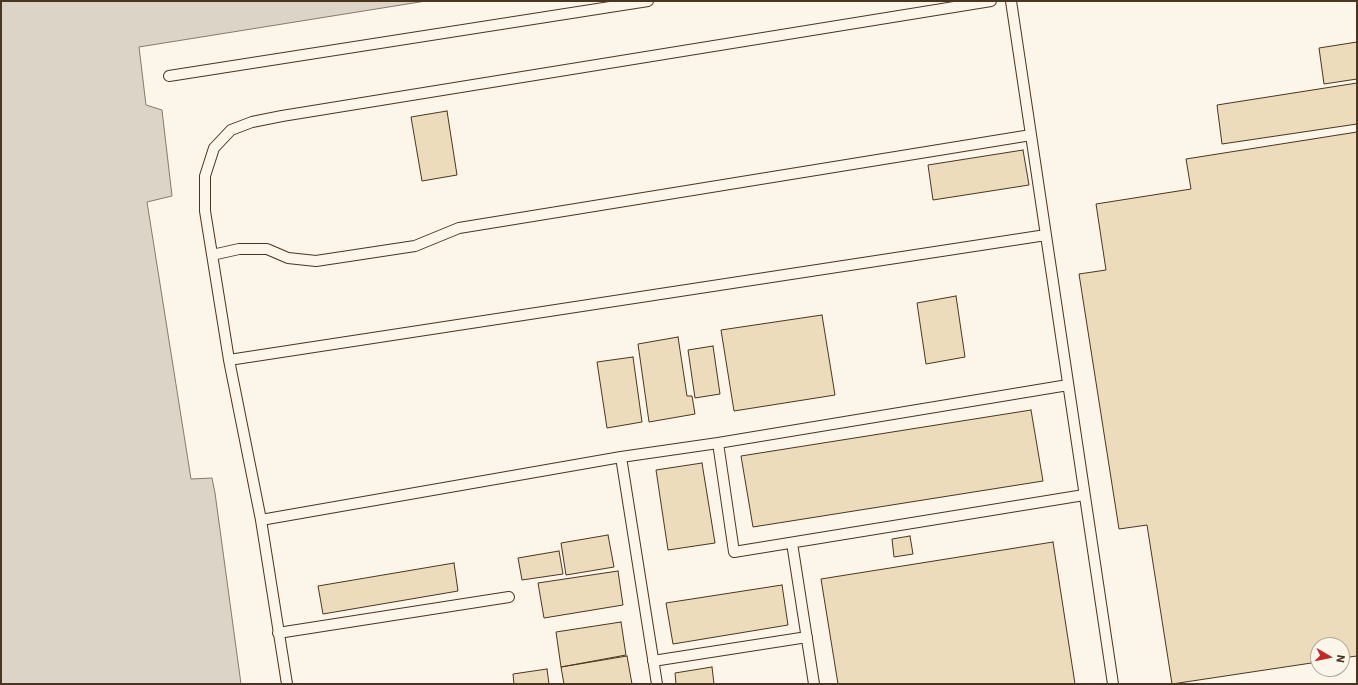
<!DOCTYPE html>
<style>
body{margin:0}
#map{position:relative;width:1358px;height:685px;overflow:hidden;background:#fbf6e9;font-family:"IBM Plex Sans",sans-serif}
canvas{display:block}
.frame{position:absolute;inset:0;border:2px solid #4a3520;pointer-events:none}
.north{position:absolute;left:1310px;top:637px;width:40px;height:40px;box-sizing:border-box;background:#fbf6e9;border:1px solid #b4a999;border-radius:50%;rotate:99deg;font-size:11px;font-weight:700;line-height:16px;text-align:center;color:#4a3520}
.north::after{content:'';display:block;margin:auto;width:14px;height:18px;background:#c62828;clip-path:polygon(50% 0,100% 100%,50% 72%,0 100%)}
</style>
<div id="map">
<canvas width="1358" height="685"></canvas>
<div class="frame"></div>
<div class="north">N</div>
</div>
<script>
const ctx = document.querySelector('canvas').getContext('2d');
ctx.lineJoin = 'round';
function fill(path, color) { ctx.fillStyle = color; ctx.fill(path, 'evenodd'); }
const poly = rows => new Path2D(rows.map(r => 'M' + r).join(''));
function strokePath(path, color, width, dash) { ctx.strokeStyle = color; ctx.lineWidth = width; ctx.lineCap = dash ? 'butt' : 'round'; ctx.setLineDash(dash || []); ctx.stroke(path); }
const water = poly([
 [1,1,426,1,139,47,146,105,162,110,172,196,147,202,191,479,212,478,215,493,241,684,1,684,1,1]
]);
fill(water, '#dcd4c6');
strokePath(water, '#887966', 1);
const building = poly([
 [1357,42,1357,79,1324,84,1319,48,1357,42],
 [1357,83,1357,124,1222,144,1217,105,1357,83],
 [447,111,457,175,422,181,411,117,447,111],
 [1357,132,1357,656,1342,658,1342,645,1318,645,1318,662,1172,684,1147,525,1119,529,1079,274,1106,270,1096,204,1191,189,1186,159,1357,132],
 [1023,150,1029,185,933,200,928,165,1023,150],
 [956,296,965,357,926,364,917,303,956,296],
 [822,315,835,395,734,411,721,330,822,315],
 [678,337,687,396,692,396,695,414,649,422,638,344,678,337],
 [713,346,720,394,695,398,688,350,713,346],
 [633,357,642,422,607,428,597,362,633,357],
 [1031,410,1043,481,753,527,741,456,1031,410],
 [702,463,715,543,668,550,656,470,702,463],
 [608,535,614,567,566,575,561,543,608,535],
 [910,536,913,554,894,557,892,539,910,536],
 [1053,542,1075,684,838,684,821,579,1053,542],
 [559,551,563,574,522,580,518,558,559,551],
 [454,563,458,591,323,614,318,586,454,563],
 [618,571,623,605,544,618,538,583,618,571],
 [782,585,788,625,673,644,666,603,782,585],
 [621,622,626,655,561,667,556,632,621,622],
 [627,656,632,684,564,684,561,667,627,656],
 [712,667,714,684,676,684,675,673,712,667],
 [547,669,549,684,514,684,513,674,547,669]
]);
fill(building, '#ecdcbc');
strokePath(building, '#4a3520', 1);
const service = poly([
 [1011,1,1113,684],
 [169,76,648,1],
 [212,255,239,249,267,249,288,258,316,261,415,246,459,228,1031,135],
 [229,360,1046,235],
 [718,443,734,552,1084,495],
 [621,457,657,684],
 [261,520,621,457,718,443,1068,385],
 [792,543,814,684],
 [278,633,509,597],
 [653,661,807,637],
 [287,684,261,520,229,360,205,211,205,176,214,148,231,130,252,122,282,116,991,1]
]);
strokePath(service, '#4a3520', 12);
strokePath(service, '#fbf6e9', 10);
</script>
